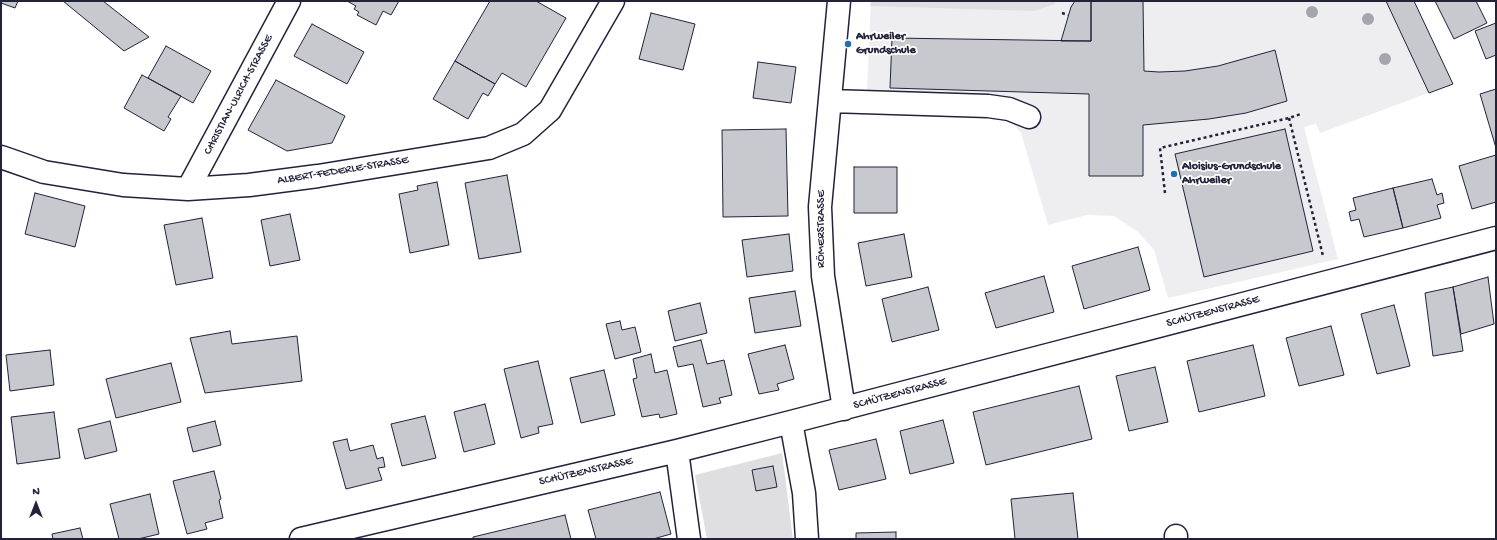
<!DOCTYPE html>
<meta charset="utf-8">
<style>
body{margin:0}
#map{position:relative;width:1497px;height:540px;overflow:hidden;background:#fff;font-family:"Gochi Hand",sans-serif}
canvas{display:block}
.frame{position:absolute;inset:0;border:2px solid #22223b;pointer-events:none}
.north{position:absolute;left:16px;top:484px;width:40px;height:40px;-webkit-text-stroke:3px #fff;paint-order:stroke;rotate:0deg;font-size:11px;font-weight:700;line-height:16px;text-align:center;color:#22223b}
.north::after{content:'';display:block;margin:auto;width:14px;height:18px;background:#22223b;clip-path:polygon(50% 0,100% 100%,50% 72%,0 100%)}
</style>
<div id="map">
<canvas width="1497" height="540"></canvas>
<div class="frame"></div>
<div class="north">N</div>
</div>
<script>
const ctx = document.querySelector('canvas').getContext('2d');
ctx.lineJoin = 'round';
function fill(path, color) { ctx.fillStyle = color; ctx.fill(path, 'evenodd'); }
const poly = rows => new Path2D(rows.map(r => 'M' + r).join(''));
function strokePath(path, color, width, dash) { ctx.strokeStyle = color; ctx.lineWidth = width; ctx.lineCap = dash ? 'butt' : 'round'; ctx.setLineDash(dash || []); ctx.stroke(path); }
function drawText(font, color, halo, rows, align = 'center') {
  ctx.font = font + ' "Gochi Hand",sans-serif'; ctx.lineWidth = 3.5; ctx.setLineDash([]); ctx.textBaseline = 'middle'; ctx.strokeStyle = halo; ctx.fillStyle = color; for (const [text, x, y, turn = 0] of rows) {
    ctx.save(); ctx.translate(x, y); ctx.rotate((+turn || 0) * Math.PI / 180); ctx.textAlign = isNaN(turn) ? turn : align; if (halo) ctx.strokeText(text, 0, 0); ctx.fillText(text, 0, 0); ctx.restore();
  }
}
fill(poly([
 [871,1,1414,1,1453,84,1320,133,1316,124,1304,127,1338,259,1168,298,1154,250,1138,232,1114,216,1087,215,1048,225,1021,133,1012,123,988,116,866,111]
]), '#eeeef1');
fill(poly([
 [871,1,1056,1,1055,4,1034,11,870,6],
 [782,453,793,539,707,539,695,475]
]), '#dfdfe2');
const building = poly([
 [1,1,18,1,15,8,1,3,1,1],
 [63,1,103,1,149,37,124,51,63,1],
 [347,1,399,1,391,15,383,11,376,25,357,15,359,12,354,9,356,6,347,1],
 [490,1,536,1,566,18,526,87,502,73,495,84,455,61,490,1],
 [1075,1,1091,1,1091,41,1061,41,1071,7,1075,1],
 [1091,1,1143,1,1144,71,1159,72,1185,71,1218,66,1275,50,1287,101,1246,113,1209,119,1143,125,1143,176,1089,176,1089,94,890,88,892,38,1091,41,1091,1],
 [1386,1,1414,1,1453,84,1429,93,1386,1],
 [1435,1,1476,1,1487,23,1454,39,1435,1],
 [651,13,695,24,683,70,639,59,651,13],
 [1496,23,1496,55,1486,59,1475,31,1496,23],
 [312,24,364,52,347,84,294,56,312,24],
 [166,46,211,71,193,103,148,78,166,46],
 [455,61,495,84,488,96,483,93,468,119,433,99,455,61],
 [758,62,796,67,791,103,753,98,758,62],
 [142,75,181,96,168,117,171,119,164,131,124,108,142,75],
 [276,80,345,116,332,143,287,151,248,130,276,80],
 [1496,89,1496,148,1480,94,1496,89],
 [786,129,788,216,723,217,722,130,786,129],
 [1285,129,1313,251,1204,277,1175,154,1285,129],
 [1496,155,1496,202,1472,209,1459,166,1496,155],
 [854,167,897,167,897,213,854,213,854,167],
 [507,175,521,252,479,259,465,183,507,175],
 [1432,179,1437,195,1442,193,1444,203,1437,205,1441,218,1403,228,1393,188,1432,179],
 [437,182,449,245,410,253,399,194,418,190,417,186,437,182],
 [1393,188,1403,228,1364,237,1359,219,1351,221,1349,212,1356,210,1353,198,1393,188],
 [35,193,85,206,75,247,25,234,35,193],
 [290,214,300,260,270,266,261,220,290,214],
 [202,218,213,278,176,285,164,225,202,218],
 [789,234,793,271,747,277,742,240,789,234],
 [904,234,912,277,866,286,858,243,904,234],
 [1138,247,1150,290,1084,309,1072,266,1138,247],
 [1044,276,1054,312,996,328,985,293,1044,276],
 [1488,277,1494,324,1461,334,1453,287,1488,277],
 [928,287,939,330,892,342,882,299,928,287],
 [1453,287,1463,351,1433,356,1425,293,1453,287],
 [795,291,801,326,755,333,749,298,795,291],
 [700,303,707,333,675,341,668,311,700,303],
 [1394,305,1410,366,1377,374,1361,314,1394,305],
 [620,321,622,330,635,327,641,352,615,359,606,324,620,321],
 [1331,326,1344,375,1299,386,1286,338,1331,326],
 [230,331,232,344,297,336,302,381,205,393,190,338,230,331],
 [701,340,707,364,724,360,732,395,719,398,721,403,703,407,693,364,678,367,673,347,701,340],
 [785,345,794,379,777,384,779,390,759,394,748,354,785,345],
 [1253,345,1265,396,1199,412,1187,361,1253,345],
 [50,350,54,385,10,391,6,355,50,350],
 [651,354,655,373,667,370,677,414,660,418,659,414,642,417,633,379,637,378,633,359,651,354],
 [538,361,553,424,538,427,539,433,521,438,504,369,538,361],
 [171,363,181,402,116,418,106,379,171,363],
 [1155,367,1168,422,1129,431,1116,376,1155,367],
 [604,370,615,415,581,423,570,378,604,370],
 [1079,386,1092,439,986,465,973,412,1079,386],
 [485,404,495,444,464,452,454,412,485,404],
 [54,412,60,458,17,464,11,417,54,412],
 [425,416,436,458,402,466,391,424,425,416],
 [943,420,954,463,910,474,900,431,943,420],
 [110,421,117,451,85,459,78,429,110,421],
 [215,421,221,445,193,452,187,428,215,421],
 [347,439,350,451,373,445,377,459,383,457,385,467,378,468,382,480,346,489,333,442,347,439],
 [876,439,886,479,839,490,829,450,876,439],
 [773,466,777,487,756,491,752,470,773,466],
 [214,471,221,499,219,500,223,518,205,523,207,529,187,534,173,481,214,471],
 [660,492,671,534,653,539,596,539,588,510,660,492],
 [1073,493,1078,539,1015,539,1011,499,1073,493],
 [150,494,159,534,138,539,119,539,110,504,150,494],
 [565,515,571,539,473,539,473,537,565,515],
 [80,528,83,539,53,539,52,534,80,528],
 [896,532,896,539,856,539,856,533,896,532]
]);
fill(building, '#c8c8cf');
strokePath(building, '#22223b', 1);
const minor = poly([
 [839,1,820,207,823,276,844,409],
 [830,101,988,106,1009,109,1029,117],
 [1,157,44,172,123,185,188,189,249,185,318,176,489,148,523,134,550,110,613,1],
 [188,189,289,1],
 [791,422,804,493,807,539],
 [677,451,689,539],
 [1176,536,1176,539],
 [301,539,677,451,791,422,1496,238]
]);
strokePath(minor, '#22223b', 25);
strokePath(poly([
 [1062,13,1068,15],
 [1289,118,1323,256],
 [1165,193,1160,148,1289,118,1301,114]
]), '#22223b', 2.5, [3, 3]);
strokePath(minor, '#fff', 22);
ctx.fillStyle = '#a5a5af';
for (const [x, y] of [
 [1312,12],
 [1368,19],
 [1385,59]
]) { ctx.beginPath(); ctx.arc(x, y, 6, 0, 2 * Math.PI); ctx.fill(); }
for (const [x, y, r, color] of [
 [848,44,4,"#1f6fb2"],
 [1174,174,4,"#1f6fb2"]
]) { const dot = new Path2D(); dot.arc(x, y, r, 0, 2 * Math.PI); ctx.fillStyle = color; ctx.fill(dot); strokePath(dot, '#fff', 1.5); }
drawText('bold 12px', '#22223b', '#fff', [
 ["Ahrweiler",856,37],
 ["Grundschule",856,51],
 ["Aloisius-Grundschule",1182,167],
 ["Ahrweiler",1182,181]
], 'left');
drawText('12px', '#22223b', '#fff', [
 ["CHRISTIAN-ULRICH-STRASSE",239,95,-62],
 ["ALBERT-FEDERLE-STRASSE",343,171,-9],
 ["RÖMERSTRASSE",822,229,-90],
 ["SCHÜTZENSTRASSE",1213,312,-15],
 ["SCHÜTZENSTRASSE",900,394,-15],
 ["SCHÜTZENSTRASSE",586,472,-13]
]);
</script>
